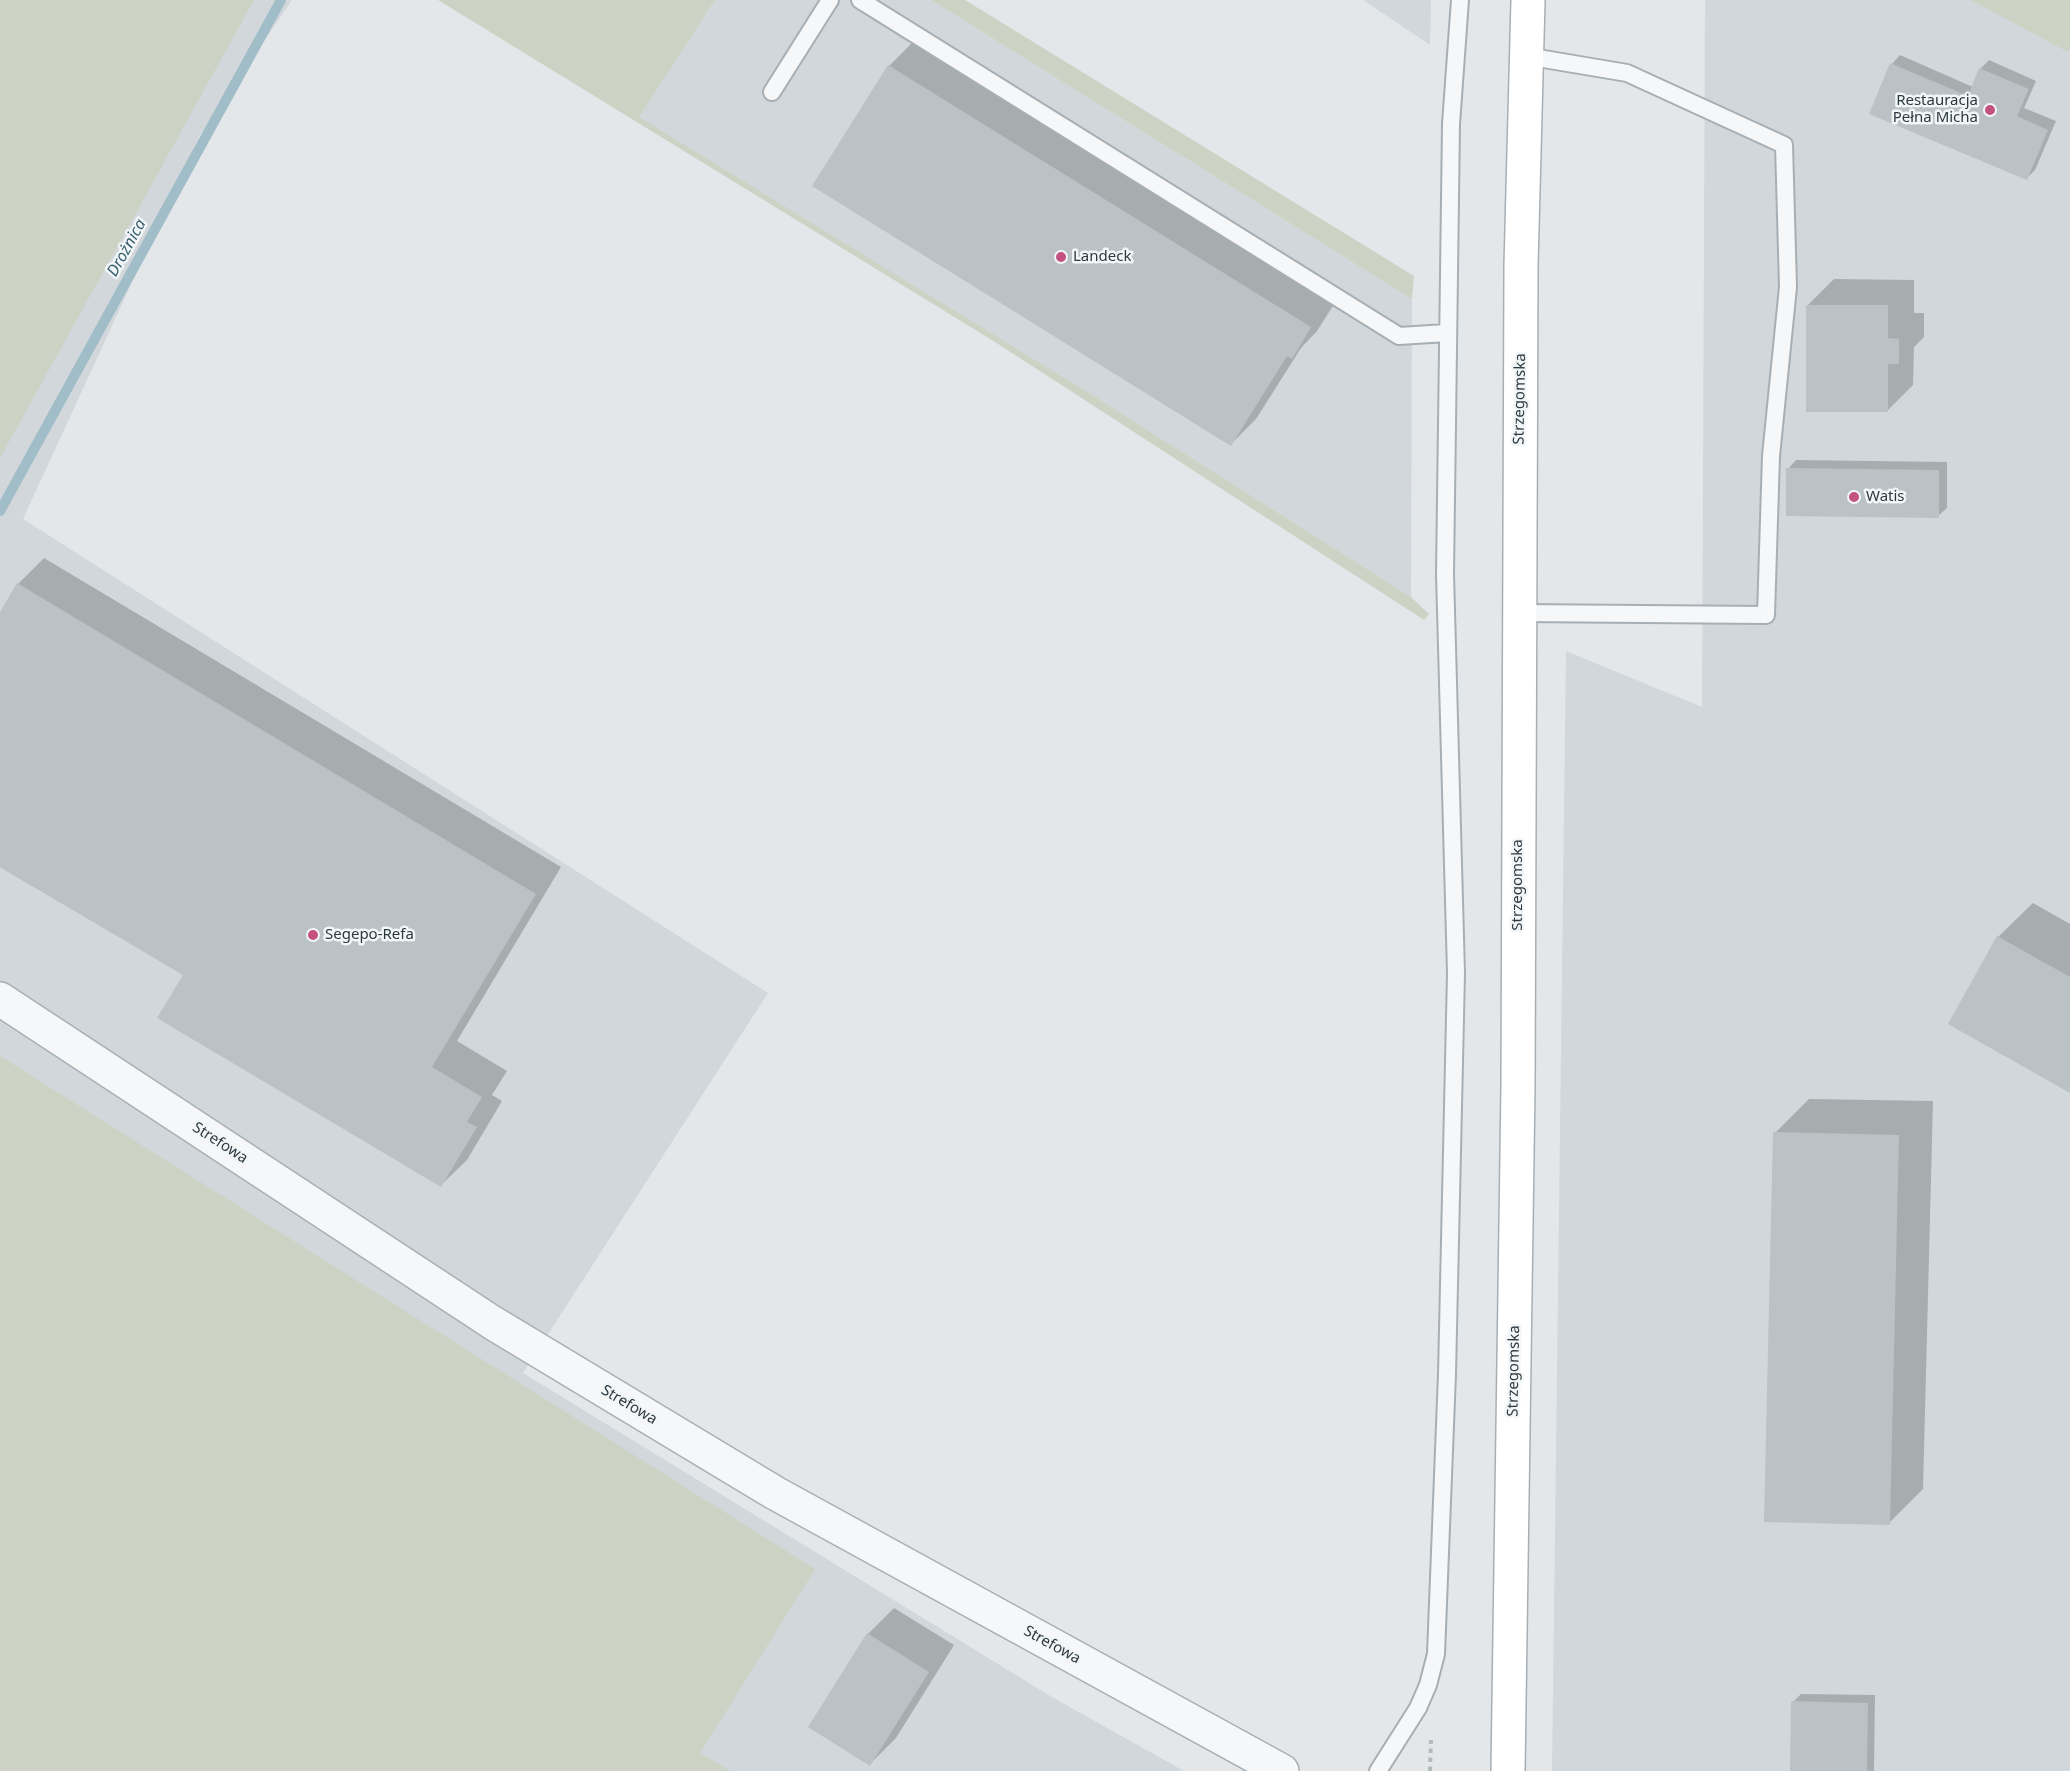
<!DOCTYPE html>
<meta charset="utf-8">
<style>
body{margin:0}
canvas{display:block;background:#e3e7ea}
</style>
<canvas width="2070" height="1771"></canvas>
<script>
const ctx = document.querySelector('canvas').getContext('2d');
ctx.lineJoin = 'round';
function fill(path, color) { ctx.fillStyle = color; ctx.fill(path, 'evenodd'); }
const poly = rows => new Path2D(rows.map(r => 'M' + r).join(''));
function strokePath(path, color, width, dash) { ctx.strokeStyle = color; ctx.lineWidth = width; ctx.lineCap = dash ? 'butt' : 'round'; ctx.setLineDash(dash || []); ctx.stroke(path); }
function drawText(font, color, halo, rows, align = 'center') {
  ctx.font = font + ' "Noto Sans",sans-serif'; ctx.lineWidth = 5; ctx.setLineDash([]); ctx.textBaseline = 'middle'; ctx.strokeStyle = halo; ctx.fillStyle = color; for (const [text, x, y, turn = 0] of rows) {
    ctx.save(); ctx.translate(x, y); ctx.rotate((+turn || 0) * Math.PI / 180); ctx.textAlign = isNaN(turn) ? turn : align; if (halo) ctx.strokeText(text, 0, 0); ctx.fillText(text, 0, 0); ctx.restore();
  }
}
fill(poly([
 [0,0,292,0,199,137,23,519,768,993,523,1373,1052,1697,1184,1771,0,1771],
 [715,0,931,0,1412,299,1411,597,1094,396,638,117],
 [1363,0,1431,0,1430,45],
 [1705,0,2070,0,2070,1771,1552,1771,1566,651,1702,707]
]), '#d1d7db');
fill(poly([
 [0,0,254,0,0,458],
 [438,0,715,0,639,117,1094,396,1411,597,1429,614,1424,620,995,342],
 [931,0,965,0,1414,276,1412,299],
 [1971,0,2070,0,2070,49,2068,52],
 [0,1056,815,1569,700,1753,730,1771,0,1771]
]), '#ccd3c4');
fill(poly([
 [915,40,1336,301,1317,331,1301,348,1256,419,1230,445,814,186,889,66],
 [1900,55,1973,87,1980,69,1989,60,2036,81,2024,108,2056,121,2035,170,2027,178,1871,113,1892,64],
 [1834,279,1914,280,1914,313,1924,313,1924,337,1914,347,1913,385,1887,411,1808,305],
 [1796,460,1947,462,1947,508,1938,516,1788,469],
 [44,558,561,867,457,1041,507,1071,492,1095,502,1101,467,1160,441,1185,185,975,0,867,0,615,18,584],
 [2033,903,2070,924,2070,1091,1998,937],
 [1809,1099,1933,1101,1923,1489,1889,1523,1775,1133],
 [894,1608,954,1645,896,1738,870,1764,810,1726,868,1634],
 [1801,1694,1875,1695,1874,1771,1792,1771,1793,1702]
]), '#0003');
strokePath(poly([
 [0,511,281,0]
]), '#a1bdc7', 10);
fill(poly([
 [1890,63,1968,96,1979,68,2029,89,2017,116,2048,130,2027,180,1869,114],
 [888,65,1311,327,1292,359,1287,356,1231,446,812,186],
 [1806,305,1888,305,1888,338,1899,339,1899,364,1888,364,1888,412,1806,412],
 [1786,468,1939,470,1939,518,1786,516],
 [17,583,536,894,432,1067,482,1097,467,1122,477,1127,441,1187,157,1018,183,975,0,867,0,612],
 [1997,936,2070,977,2070,1093,1948,1024],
 [1773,1132,1899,1135,1890,1525,1764,1522],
 [867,1633,929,1672,870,1766,808,1727],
 [1791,1701,1868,1703,1867,1771,1790,1771]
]), '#bac2c6');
const service = poly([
 [860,0,1399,336,1447,333],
 [772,92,830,0],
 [1518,613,1766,615,1771,456,1788,287,1784,145,1627,73,1526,56],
 [1378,1771,1418,1708,1428,1685,1436,1654,1447,1374,1456,973,1445,574,1451,124,1460,0]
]);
const minor = poly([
 [0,999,493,1323,775,1493,1282,1771]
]);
const secondary = poly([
 [1508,1771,1518,1086,1521,266,1528,0]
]);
strokePath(service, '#a8afb4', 20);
strokePath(minor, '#a8afb4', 36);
strokePath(secondary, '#a8afb4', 36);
strokePath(poly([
 [1430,1771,1431,1740]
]), '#b5babd', 4, [4.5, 4.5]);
strokePath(service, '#f5f7f8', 16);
strokePath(minor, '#f5f7f8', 33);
strokePath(secondary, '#fff', 33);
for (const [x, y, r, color] of [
 [1990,110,6,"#c45280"],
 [1061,257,6,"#c45280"],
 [1854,497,6,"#c45280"],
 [313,935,6,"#c45280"]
]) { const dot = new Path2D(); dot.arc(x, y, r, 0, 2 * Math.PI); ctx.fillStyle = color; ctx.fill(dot); strokePath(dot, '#f2f6f7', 2); }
drawText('15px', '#2c3941', '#f2f6f7', [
 ["Restauracja",1978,101,"right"],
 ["Pełna Micha",1978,118,"right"],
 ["Landeck",1073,257],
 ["Watis",1866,497],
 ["Segepo-Refa",325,935]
], 'left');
drawText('15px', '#2c3941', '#f2f6f7', [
 ["Strzegomska",1520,399,-89],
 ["Strzegomska",1518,885,-90],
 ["Strefowa",220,1143,33],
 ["Strzegomska",1514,1371,-89],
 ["Strefowa",629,1405,31],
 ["Strefowa",1052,1645,29]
]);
drawText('italic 16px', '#396071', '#f2f6f7', [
 ["Drożnica",127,248,-61]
]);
</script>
